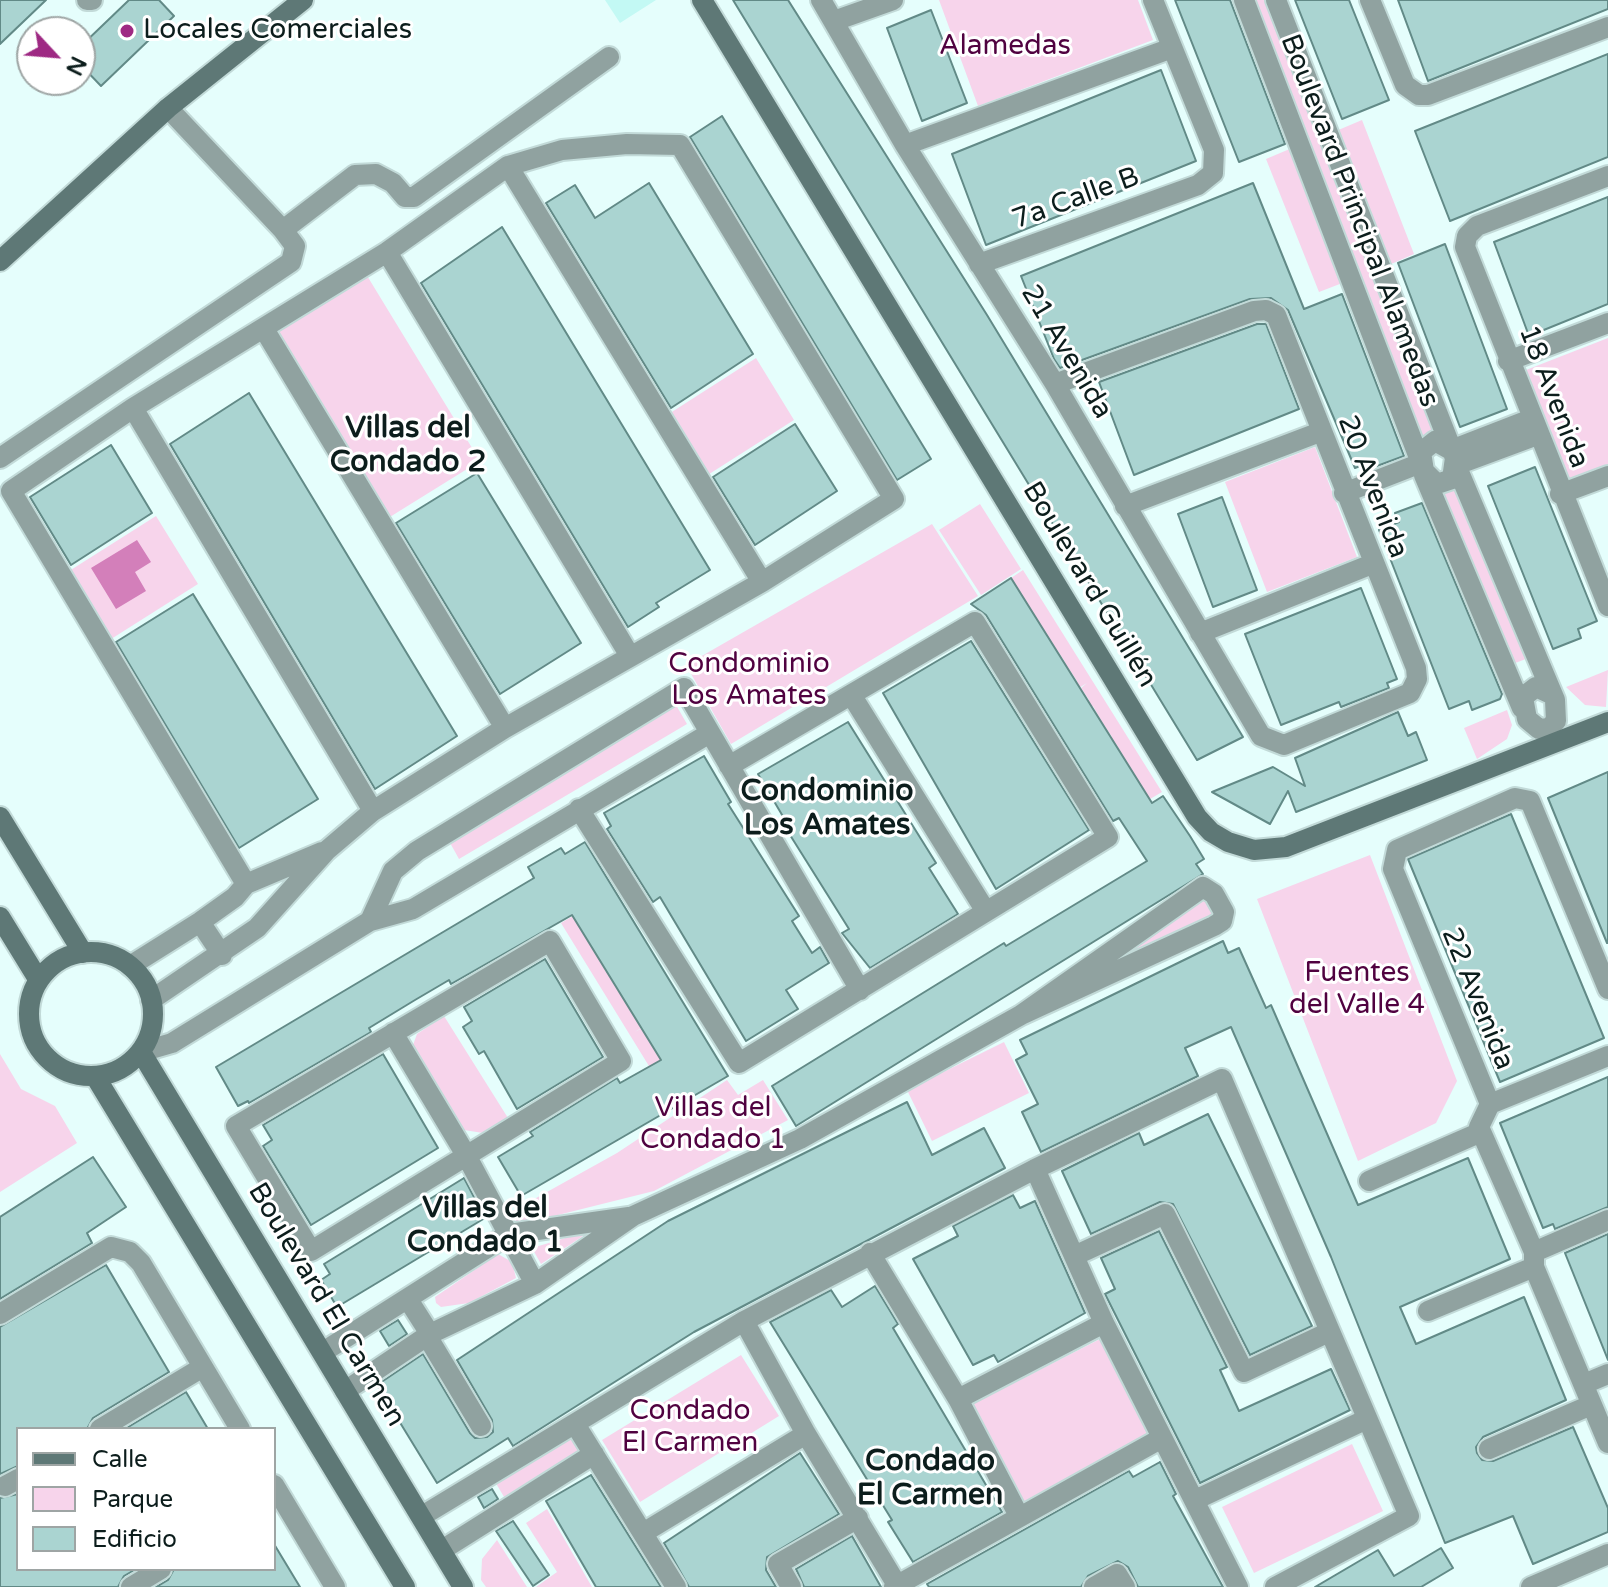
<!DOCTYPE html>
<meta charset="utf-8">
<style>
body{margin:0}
#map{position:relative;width:1608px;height:1587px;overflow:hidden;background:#e5fefc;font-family:"Varela Round",sans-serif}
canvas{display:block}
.legend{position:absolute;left:16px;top:1427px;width:260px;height:144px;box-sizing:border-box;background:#fff;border:2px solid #9ea5a4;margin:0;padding:10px 14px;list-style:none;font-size:24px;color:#0c1d1c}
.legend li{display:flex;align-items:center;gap:16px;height:40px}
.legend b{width:40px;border:2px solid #9ea5a4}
.north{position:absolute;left:16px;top:16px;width:80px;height:80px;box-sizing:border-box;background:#fff;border:2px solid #9ea5a4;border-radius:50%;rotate:116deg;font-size:22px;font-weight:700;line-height:32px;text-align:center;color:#0c1d1c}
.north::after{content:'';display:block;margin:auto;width:28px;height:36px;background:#9e2983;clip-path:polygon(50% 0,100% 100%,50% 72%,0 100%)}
</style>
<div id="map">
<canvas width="1608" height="1587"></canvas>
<ul class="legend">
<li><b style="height:10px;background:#5e7876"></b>Calle</li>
<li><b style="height:22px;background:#f7d4eb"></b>Parque</li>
<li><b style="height:22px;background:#aad4d1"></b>Edificio</li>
</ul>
<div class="north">N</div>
</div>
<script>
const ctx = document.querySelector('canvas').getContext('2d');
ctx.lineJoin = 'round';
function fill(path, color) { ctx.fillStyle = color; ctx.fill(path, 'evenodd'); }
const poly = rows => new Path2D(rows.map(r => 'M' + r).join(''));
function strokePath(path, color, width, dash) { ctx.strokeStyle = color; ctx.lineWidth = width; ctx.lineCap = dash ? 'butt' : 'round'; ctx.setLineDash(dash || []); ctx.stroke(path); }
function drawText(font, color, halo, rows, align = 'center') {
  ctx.font = font + ' "Varela Round",sans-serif'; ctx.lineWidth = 6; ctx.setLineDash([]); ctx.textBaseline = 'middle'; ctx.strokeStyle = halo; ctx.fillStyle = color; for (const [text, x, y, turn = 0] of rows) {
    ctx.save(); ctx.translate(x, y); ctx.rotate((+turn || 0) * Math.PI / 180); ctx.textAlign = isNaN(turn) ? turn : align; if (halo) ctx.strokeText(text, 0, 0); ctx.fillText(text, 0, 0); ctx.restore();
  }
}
fill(poly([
 [605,0,656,0,620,23]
]), '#c3f9f4');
fill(poly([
 [939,0,1138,0,1153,40,978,106],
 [1247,0,1273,0,1439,430,1417,439],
 [1362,120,1414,254,1389,265,1336,131],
 [1292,148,1345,282,1319,292,1266,159],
 [366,274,480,461,385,520,271,332],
 [1608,338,1608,465,1569,480,1526,370],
 [756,358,794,420,703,478,664,417],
 [1315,447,1357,557,1267,592,1225,482],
 [1460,488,1531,657,1510,665,1439,496],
 [980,504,1021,569,981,595,939,530],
 [156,516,198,584,108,641,66,573],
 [932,524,978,596,731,744,686,665],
 [1023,570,1162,792,1133,809,1135,775,1127,762,1111,772,1108,767,1123,756,1116,744,1100,754,1096,748,1112,737,1104,725,1088,734,1085,729,1100,719,1093,706,1077,716,1073,711,1089,700,1081,688,1087,683,1064,697,1061,692,1077,681,1069,669,1053,678,1050,673,1065,662,1057,650,1041,661,1053,645,1045,632,1029,642,1026,637,1042,627,1034,614,1018,624,1014,619,1030,609,1022,596,1003,601,1019,590,1011,578],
 [1608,670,1606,707,1585,705,1566,687],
 [676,705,687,724,459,859,449,841],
 [1507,710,1512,725,1507,739,1477,759,1464,728],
 [1370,855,1457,1081,1436,1123,1358,1161,1257,899],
 [1210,888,1214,926,1021,1015],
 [590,906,587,940,595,953,611,944,615,949,599,959,606,972,626,967,610,978,618,991,634,982,637,987,622,997,630,1009,646,1000,649,1005,633,1015,641,1028,635,1032,658,1019,645,1035,688,1102,676,1110,561,923],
 [444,1016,508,1118,483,1133,464,1130,413,1045,417,1034],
 [1004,1042,1029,1093,932,1141,907,1090],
 [0,1054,21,1089,55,1106,77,1143,0,1192],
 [727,1080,738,1095,763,1080,788,1120,654,1191,518,1225,511,1212,617,1153],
 [592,1230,541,1264,532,1248],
 [498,1254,512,1262,516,1278,469,1303,441,1307,436,1303,435,1297],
 [1102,1338,1151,1436,1021,1503,971,1405],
 [741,1355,779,1416,640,1502,602,1440],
 [575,1424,594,1454,510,1507,491,1475],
 [1352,1444,1383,1511,1254,1573,1222,1507],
 [547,1509,592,1587,536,1587,557,1572,526,1523],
 [497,1540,527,1587,486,1587,481,1580,482,1559]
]), '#f7d4eb');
fill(poly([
 [137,540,151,562,135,572,146,591,116,609,91,568]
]), '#d37fba');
const building = poly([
 [0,0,46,0,0,44,0,0],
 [129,0,159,0,174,16,101,86,80,64,80,47,129,0],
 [733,0,788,0,987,315,1243,737,1197,760,733,0],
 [1175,0,1230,0,1285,144,1239,162,1175,0],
 [1295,0,1349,0,1389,100,1342,119,1295,0],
 [1398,0,1608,0,1608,9,1428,81,1398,0],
 [931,10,967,103,922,121,887,28,931,10],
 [1608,54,1608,157,1450,221,1415,131,1608,54],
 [1161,70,1196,161,986,245,952,154,1161,70],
 [722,116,931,459,897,480,690,137,722,116],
 [649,183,753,354,671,408,546,203,575,185,595,218,649,183],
 [1253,183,1304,309,1342,294,1404,456,1377,466,1375,460,1355,468,1288,310,1271,298,1250,299,1060,368,1054,359,1021,276,1253,183],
 [1608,197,1608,304,1529,336,1494,242,1608,197],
 [502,227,710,570,656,603,659,607,628,627,421,283,502,227],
 [1445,244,1507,409,1460,427,1398,263,1445,244],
 [1257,324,1266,324,1299,409,1134,475,1099,382,1257,324],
 [249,393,457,736,375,789,170,444,249,393],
 [795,424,837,491,755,545,713,477,795,424],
 [111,445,152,513,71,565,30,497,111,445],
 [1535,467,1597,621,1578,629,1581,638,1553,649,1488,486,1535,467],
 [477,473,581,643,500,694,396,523,477,473],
 [1222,497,1257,590,1213,607,1178,514,1222,497],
 [1422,503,1502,694,1500,699,1472,710,1469,701,1449,709,1379,530,1399,522,1395,513,1422,503],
 [1011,578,1152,803,1163,796,1190,836,1204,859,1196,864,1203,874,796,1126,772,1086,1004,943,1006,946,1147,861,1119,818,1113,821,986,615,971,604,1011,578],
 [1361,588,1397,679,1387,683,1389,688,1341,707,1339,702,1281,725,1245,634,1361,588],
 [193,594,318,799,239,848,116,642,193,594],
 [971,641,1089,830,996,889,883,693,971,641],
 [1398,712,1408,736,1416,732,1427,760,1296,812,1288,791,1270,824,1212,792,1273,767,1305,786,1295,758,1398,712],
 [848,722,936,863,929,868,958,914,870,968,842,933,849,929,785,827,788,825,758,774,848,722],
 [704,756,731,802,728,804,799,916,792,921,812,953,820,947,829,963,786,990,798,1009,746,1041,660,897,653,902,607,829,611,826,604,813,704,756],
 [1608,772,1608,943,1607,943,1548,798,1608,772],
 [1511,814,1604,1038,1500,1082,1408,859,1511,814],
 [585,842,728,1076,521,1196,498,1157,533,1136,530,1132,617,1078,620,1083,661,1060,572,915,451,984,449,980,415,1000,369,1028,371,1032,249,1103,248,1101,238,1106,216,1067,534,878,528,867,561,848,565,854,585,842],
 [1223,941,1228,953,1239,948,1266,1008,1271,1005,1358,1205,1468,1158,1510,1259,1400,1307,1416,1344,1524,1297,1566,1400,1483,1437,1476,1447,1477,1453,1482,1460,1493,1461,1573,1427,1608,1508,1608,1532,1533,1564,1513,1516,1445,1543,1331,1257,1231,1027,1185,1048,1198,1076,1041,1152,1022,1112,1038,1104,1016,1060,1027,1054,1020,1040,1223,941],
 [545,959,603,1057,517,1109,484,1051,479,1054,463,1027,472,1021,464,1007,545,959],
 [383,1054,438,1148,311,1225,263,1146,272,1140,263,1125,383,1054],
 [1608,1077,1608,1207,1555,1229,1553,1224,1543,1228,1500,1123,1608,1077],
 [907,1102,932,1155,984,1128,1005,1168,694,1332,513,1446,508,1438,437,1483,377,1385,423,1354,470,1433,475,1438,487,1437,493,1432,492,1420,457,1360,668,1221,907,1102],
 [1208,1114,1312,1326,1250,1355,1173,1204,1160,1202,1091,1234,1062,1171,1139,1133,1144,1145,1208,1114],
 [93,1157,126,1207,87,1233,92,1243,0,1299,0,1217,93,1157],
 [464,1178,485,1218,337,1307,321,1280,330,1274,324,1264,464,1178],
 [1013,1195,1020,1208,1035,1201,1085,1313,998,1362,994,1355,973,1365,913,1259,958,1236,953,1226,1013,1195],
 [1159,1231,1227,1367,1220,1370,1239,1411,1331,1369,1350,1410,1200,1483,1105,1294,1115,1289,1101,1258,1159,1231],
 [1608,1234,1608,1360,1565,1253,1608,1234],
 [106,1265,169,1372,93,1418,87,1429,18,1429,18,1466,0,1474,0,1327,106,1265],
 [875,1286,898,1324,893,1328,1002,1512,913,1562,888,1522,892,1520,770,1322,831,1290,842,1307,875,1286],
 [398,1320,407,1334,389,1346,380,1331,398,1320],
 [186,1392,208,1429,125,1429,186,1392],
 [800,1453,839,1514,767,1557,766,1570,776,1587,689,1587,664,1543,800,1453],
 [1160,1462,1176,1494,1173,1496,1223,1587,1138,1587,1128,1567,1118,1561,1088,1576,1081,1587,929,1587,927,1584,1129,1471,1133,1477,1160,1462],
 [591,1475,661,1587,596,1587,546,1501,591,1475],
 [492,1489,498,1499,484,1508,478,1497,492,1489],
 [18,1494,18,1569,136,1569,124,1576,118,1587,0,1587,0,1498,18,1494],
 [513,1521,549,1575,533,1586,496,1531,513,1521],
 [852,1536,881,1587,804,1587,796,1569,852,1536],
 [274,1544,300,1587,156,1587,168,1580,174,1569,274,1569,274,1544],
 [1441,1548,1453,1568,1421,1587,1315,1587,1378,1550,1394,1576,1441,1548]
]);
fill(building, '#aad4d1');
strokePath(building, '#628a87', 2);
const minor = poly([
 [87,0,92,0],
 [821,0,905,145,1055,384,1261,736,1284,745,1410,693,1417,679,1416,668,1276,315,1266,310,1254,311,1055,384],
 [1244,0,1421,463,1344,493],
 [1276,0,1455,458,1452,479,1437,484,1424,471,1421,452,1435,441,1451,450],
 [1370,0,1405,85,1419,95,1428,95,1608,27],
 [834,21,893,0],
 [168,108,283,230,355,175,376,174,393,183,405,197,414,197,609,57],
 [905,145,1172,48],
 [508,166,762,582],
 [1608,176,1477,226,1467,236,1465,247,1608,606],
 [387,252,630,656],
 [979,264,1198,185,1213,173,1214,150,1153,0],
 [264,329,505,728],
 [1508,361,1608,323],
 [133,408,373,811],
 [1537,435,1456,465,1555,700,1556,721,1549,728,1539,729,1527,719,1523,697,1536,687,1553,695],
 [1451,450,1531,419],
 [0,458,291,262,295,246,283,230],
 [1424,475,1522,708],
 [1560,494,1608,476],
 [1125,506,1320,432],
 [1200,633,1372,564],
 [852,696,985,910],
 [579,809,739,1063,1108,837,975,622,729,766],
 [370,921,393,871,417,851,684,688,860,990],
 [200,922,222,955],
 [550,941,621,1061,311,1251,236,1126,550,941],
 [130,966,200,922,235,897,246,884,322,852],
 [1608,989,1530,801,1515,798,1397,850,1393,869,1490,1104,1479,1127,1534,1252,1534,1267,1608,1443],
 [151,1000,257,928,326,851,373,811,505,728,762,582,894,499,680,145,627,144,562,150,508,166,387,252,133,408,11,491,246,884],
 [393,1033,466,1155,535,1284],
 [141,1052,172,1043,370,921,413,909,710,733],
 [1490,1104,1608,1056],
 [1035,1169,1104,1323,1238,1587],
 [1369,1181,1481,1132],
 [1534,1252,1608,1220],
 [870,1253,958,1399,1019,1516],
 [1074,1256,1165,1214,1244,1372,1329,1332],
 [409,1301,430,1334],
 [1428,1311,1534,1267],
 [0,1314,111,1247,130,1252,141,1263,240,1429],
 [744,1321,806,1434,897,1585],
 [427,1336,481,1426],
 [323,1352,509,1234,629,1217],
 [1584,1384,1608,1374],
 [345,1391,430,1334,535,1284,633,1216,800,1139,1021,1015,1214,926,1222,921,1224,912,1214,894,1203,887,1021,1015],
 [958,1399,1104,1323],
 [575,1424,676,1587],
 [100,1429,203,1367],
 [1489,1449,1591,1405],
 [274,1485,335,1587],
 [5,1486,18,1479],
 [1195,1500,1367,1419],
 [422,1516,744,1321,1035,1169,1222,1079,1409,1516,1275,1587],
 [643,1533,806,1434],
 [442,1550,594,1454],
 [131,1587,161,1569],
 [791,1587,778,1564,858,1518],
 [894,1587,1162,1438],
 [1094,1587,1117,1574,1125,1587],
 [1531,1587,1608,1554]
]);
const secondary = poly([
 [702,0,1197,817,1211,832,1228,842,1254,850,1286,847,1608,722],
 [0,261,168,108,303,0],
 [0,817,83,953],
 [0,917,38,979],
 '29 1014a62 62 0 1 1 124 0a62 62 0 1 1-124 0Z',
 [141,1052,463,1587],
 [95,1076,405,1587]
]);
strokePath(minor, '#c2dad8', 24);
strokePath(secondary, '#c2dad8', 24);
strokePath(minor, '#90a2a0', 20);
strokePath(secondary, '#5e7876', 20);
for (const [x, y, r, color] of [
 [127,31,8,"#9e2983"]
]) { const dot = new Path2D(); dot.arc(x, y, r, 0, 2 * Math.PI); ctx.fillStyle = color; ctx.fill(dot); strokePath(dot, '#fff', 3); }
drawText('28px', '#0c1d1c', '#fff', [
 ["Locales Comerciales",143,31]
], 'left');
drawText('28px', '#500240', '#fff', [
 ["Alamedas",1005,47],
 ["Condominio",749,665],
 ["Los Amates",749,697],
 ["Fuentes",1357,974],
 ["del Valle 4",1357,1006],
 ["Villas del",713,1109],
 ["Condado 1",713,1141],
 ["Condado",690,1412],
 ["El Carmen",690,1444]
]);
drawText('28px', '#0c1d1c', '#fff', [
 ["7a Calle B",1076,199,-20],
 ["Boulevard Principal Alamedas",1359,221,69],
 ["21 Avenida",1066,352,59],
 ["18 Avenida",1553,397,69],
 ["20 Avenida",1372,487,69],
 ["Boulevard Guillén",1089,585,59],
 ["22 Avenida",1477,999,68],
 ["Boulevard El Carmen",326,1305,59]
]);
drawText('bold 30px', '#0c1d1c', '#fff', [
 ["Villas del",408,429],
 ["Condado 2",408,463],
 ["Condominio",827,792],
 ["Los Amates",827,826],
 ["Villas del",485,1209],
 ["Condado 1",485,1243],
 ["Condado",930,1462],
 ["El Carmen",930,1496]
]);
</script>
